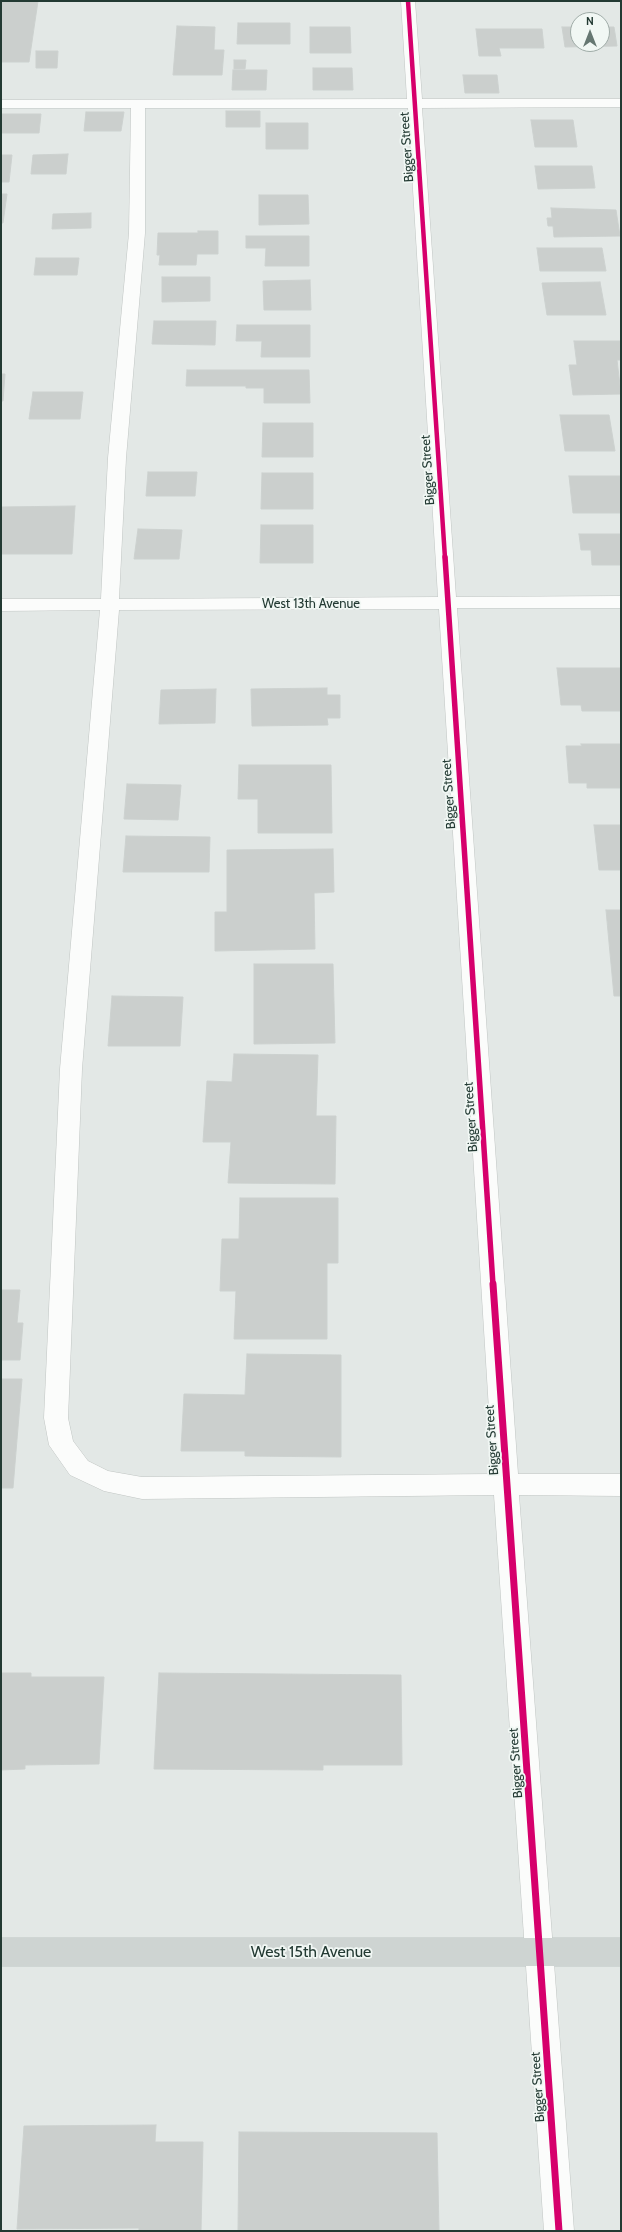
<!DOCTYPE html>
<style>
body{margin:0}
#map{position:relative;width:622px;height:2232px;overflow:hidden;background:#e3e8e6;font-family:Cabin,sans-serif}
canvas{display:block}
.frame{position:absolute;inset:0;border:2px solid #233a33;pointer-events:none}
.north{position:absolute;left:570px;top:12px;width:40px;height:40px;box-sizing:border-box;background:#f1f7f4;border:1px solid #9faba7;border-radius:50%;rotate:0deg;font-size:11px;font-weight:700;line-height:16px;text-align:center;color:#233a33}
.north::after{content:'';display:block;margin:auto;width:14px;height:18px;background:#667772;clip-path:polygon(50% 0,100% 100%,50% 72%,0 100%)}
</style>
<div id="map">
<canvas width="622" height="2232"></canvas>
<div class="frame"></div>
<div class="north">N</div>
</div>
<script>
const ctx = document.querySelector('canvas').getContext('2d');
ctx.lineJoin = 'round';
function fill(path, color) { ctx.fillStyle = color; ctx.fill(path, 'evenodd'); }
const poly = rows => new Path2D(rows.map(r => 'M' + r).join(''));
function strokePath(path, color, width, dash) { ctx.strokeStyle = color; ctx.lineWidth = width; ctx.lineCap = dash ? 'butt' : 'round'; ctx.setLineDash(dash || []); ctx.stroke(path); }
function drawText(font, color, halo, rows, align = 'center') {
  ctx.font = font + ' Cabin,sans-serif'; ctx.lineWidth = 3.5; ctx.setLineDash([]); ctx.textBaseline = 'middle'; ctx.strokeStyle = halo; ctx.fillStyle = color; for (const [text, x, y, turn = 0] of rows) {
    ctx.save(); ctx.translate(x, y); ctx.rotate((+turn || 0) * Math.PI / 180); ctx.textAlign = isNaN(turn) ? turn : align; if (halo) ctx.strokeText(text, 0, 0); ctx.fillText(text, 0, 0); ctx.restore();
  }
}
const building = poly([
 [1,1,38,1,29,62,1,62,1,1],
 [238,23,290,23,290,44,237,44,238,23],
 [177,26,215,27,214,50,224,50,222,75,173,75,177,26],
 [310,27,350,27,351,53,310,53,310,27],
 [562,27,578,27,578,44,602,44,602,27,614,27,617,46,565,47,562,27],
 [476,29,542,29,544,48,499,48,501,56,479,56,476,29],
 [36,51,58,51,57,68,36,68,36,51],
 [234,60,246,60,245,69,234,69,234,60],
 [313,68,352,68,353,90,313,90,313,68],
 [233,70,267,70,266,90,232,90,233,70],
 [463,75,497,75,499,93,465,93,463,75],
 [226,111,260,111,260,127,226,127,226,111],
 [86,112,124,112,121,131,84,131,86,112],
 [1,114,41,114,39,133,1,133,1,114],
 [531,120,573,120,577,147,535,147,531,120],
 [266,123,308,123,308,149,266,149,266,123],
 [68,154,66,174,31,174,33,155,68,154],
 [1,155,12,155,9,182,1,182,1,155],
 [535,166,592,166,595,188,538,189,535,166],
 [1,194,7,194,3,223,1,223,1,194],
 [259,195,308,195,309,224,259,225,259,195],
 [551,208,616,210,620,236,554,237,553,226,548,226,547,218,552,218,551,208],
 [91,213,91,228,52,229,53,214,91,213],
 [198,231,218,231,218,254,197,254,196,265,159,265,160,255,157,255,158,233,198,233,198,231],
 [246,236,309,236,309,266,265,266,266,248,246,248,246,236],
 [537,248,602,248,606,271,540,271,537,248],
 [36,258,79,258,77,275,34,275,36,258],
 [162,277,210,277,210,301,162,302,162,277],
 [310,280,311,310,264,310,263,281,310,280],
 [600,282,606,315,547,315,542,283,600,282],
 [154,321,216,321,215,345,152,344,154,321],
 [237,325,310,325,310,357,261,357,262,341,236,341,237,325],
 [574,341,621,341,621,360,617,360,621,394,573,395,569,365,577,365,574,341],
 [187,370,309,370,310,403,264,403,264,388,246,388,246,386,186,386,187,370],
 [1,374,5,374,3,401,1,401,1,374],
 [33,392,83,392,80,419,29,419,33,392],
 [560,415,609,415,615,451,565,451,560,415],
 [263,423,313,423,313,457,262,457,263,423],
 [148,472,197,472,195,496,146,496,148,472],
 [262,473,313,473,313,509,261,509,262,473],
 [569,476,621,476,621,513,573,513,569,476],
 [75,506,72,554,1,554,1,507,75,506],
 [261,525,313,525,313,563,260,563,261,525],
 [138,529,182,530,179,559,134,559,138,529],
 [579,534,621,534,621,565,592,565,591,550,581,550,579,534],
 [557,668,621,668,621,711,582,711,581,705,561,705,557,668],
 [327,688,327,695,340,695,340,718,327,718,328,725,252,726,251,689,327,688],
 [216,689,215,723,159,724,161,690,216,689],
 [581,744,621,744,621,788,587,788,587,783,569,783,566,746,582,746,581,744],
 [239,765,331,765,332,833,258,833,258,799,238,799,239,765],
 [127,784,181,785,178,820,124,819,127,784],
 [594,825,621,825,621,870,599,870,594,825],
 [126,836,210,837,209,872,123,872,126,836],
 [333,849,334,892,314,893,315,949,215,951,215,912,227,912,227,850,333,849],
 [606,910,621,910,621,996,614,996,606,910],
 [254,964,333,964,335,1043,254,1044,254,964],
 [112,996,183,997,180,1046,108,1046,112,996],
 [234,1054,318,1055,316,1116,336,1116,335,1184,228,1183,231,1142,203,1142,207,1081,232,1082,234,1054],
 [240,1198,338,1198,338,1263,327,1263,327,1339,234,1339,236,1291,220,1291,222,1239,239,1239,240,1198],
 [1,1290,20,1290,17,1323,23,1323,20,1360,1,1360,1,1290],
 [247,1354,341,1355,341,1457,245,1456,245,1451,181,1451,184,1394,245,1395,247,1354],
 [1,1379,22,1379,13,1488,1,1488,1,1379],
 [1,1673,31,1673,31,1677,104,1677,99,1764,25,1765,25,1769,1,1770,1,1673],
 [159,1673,401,1675,402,1765,323,1765,323,1770,154,1769,159,1673],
 [156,2125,155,2142,203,2142,201,2231,139,2231,139,2228,17,2229,24,2126,156,2125],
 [239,2132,437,2133,439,2231,238,2231,239,2132]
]);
fill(building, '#cbcfcd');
strokePath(building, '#ccd1cf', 1);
const minor = poly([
 [401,1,415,1,422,99,621,99,621,107,422,108,456,597,621,596,621,608,457,608,518,1474,621,1474,621,1496,519,1495,574,2231,544,2231,494,1495,142,1499,104,1491,70,1475,49,1445,44,1418,60,1069,100,610,1,611,1,599,101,599,108,458,129,233,131,108,1,108,1,100,407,99,401,1],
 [145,108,408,108,438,597,119,599,126,458,145,233,145,108],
 [439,609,493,1474,142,1477,108,1471,88,1461,73,1441,68,1418,82,1069,119,610,439,609]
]);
const major = poly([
 [1,1938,621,1938,621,1966,1,1966,1,1938]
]);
strokePath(minor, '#c0c5c3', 1);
strokePath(major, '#bcc4c2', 1);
fill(minor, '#fbfcfb');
fill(major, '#ced4d2');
strokePath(poly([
 [408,1,445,558]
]), '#d6006c', 4.5);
strokePath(poly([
 [445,557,493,1285]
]), '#d6006c', 5.5);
strokePath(poly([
 [493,1284,559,2231]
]), '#d6006c', 7);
drawText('13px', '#233a33', '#f1f7f4', [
 ["Bigger Street",407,147,-94],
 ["Bigger Street",428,470,-94],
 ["West 13th Avenue",311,604],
 ["Bigger Street",449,794,-94],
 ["Bigger Street",471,1117,-94],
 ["Bigger Street",492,1440,-94],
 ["Bigger Street",516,1763,-94],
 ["Bigger Street",538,2087,-94]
]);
drawText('16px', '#233a33', '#f1f7f4', [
 ["West 15th Avenue",311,1952]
]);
</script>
